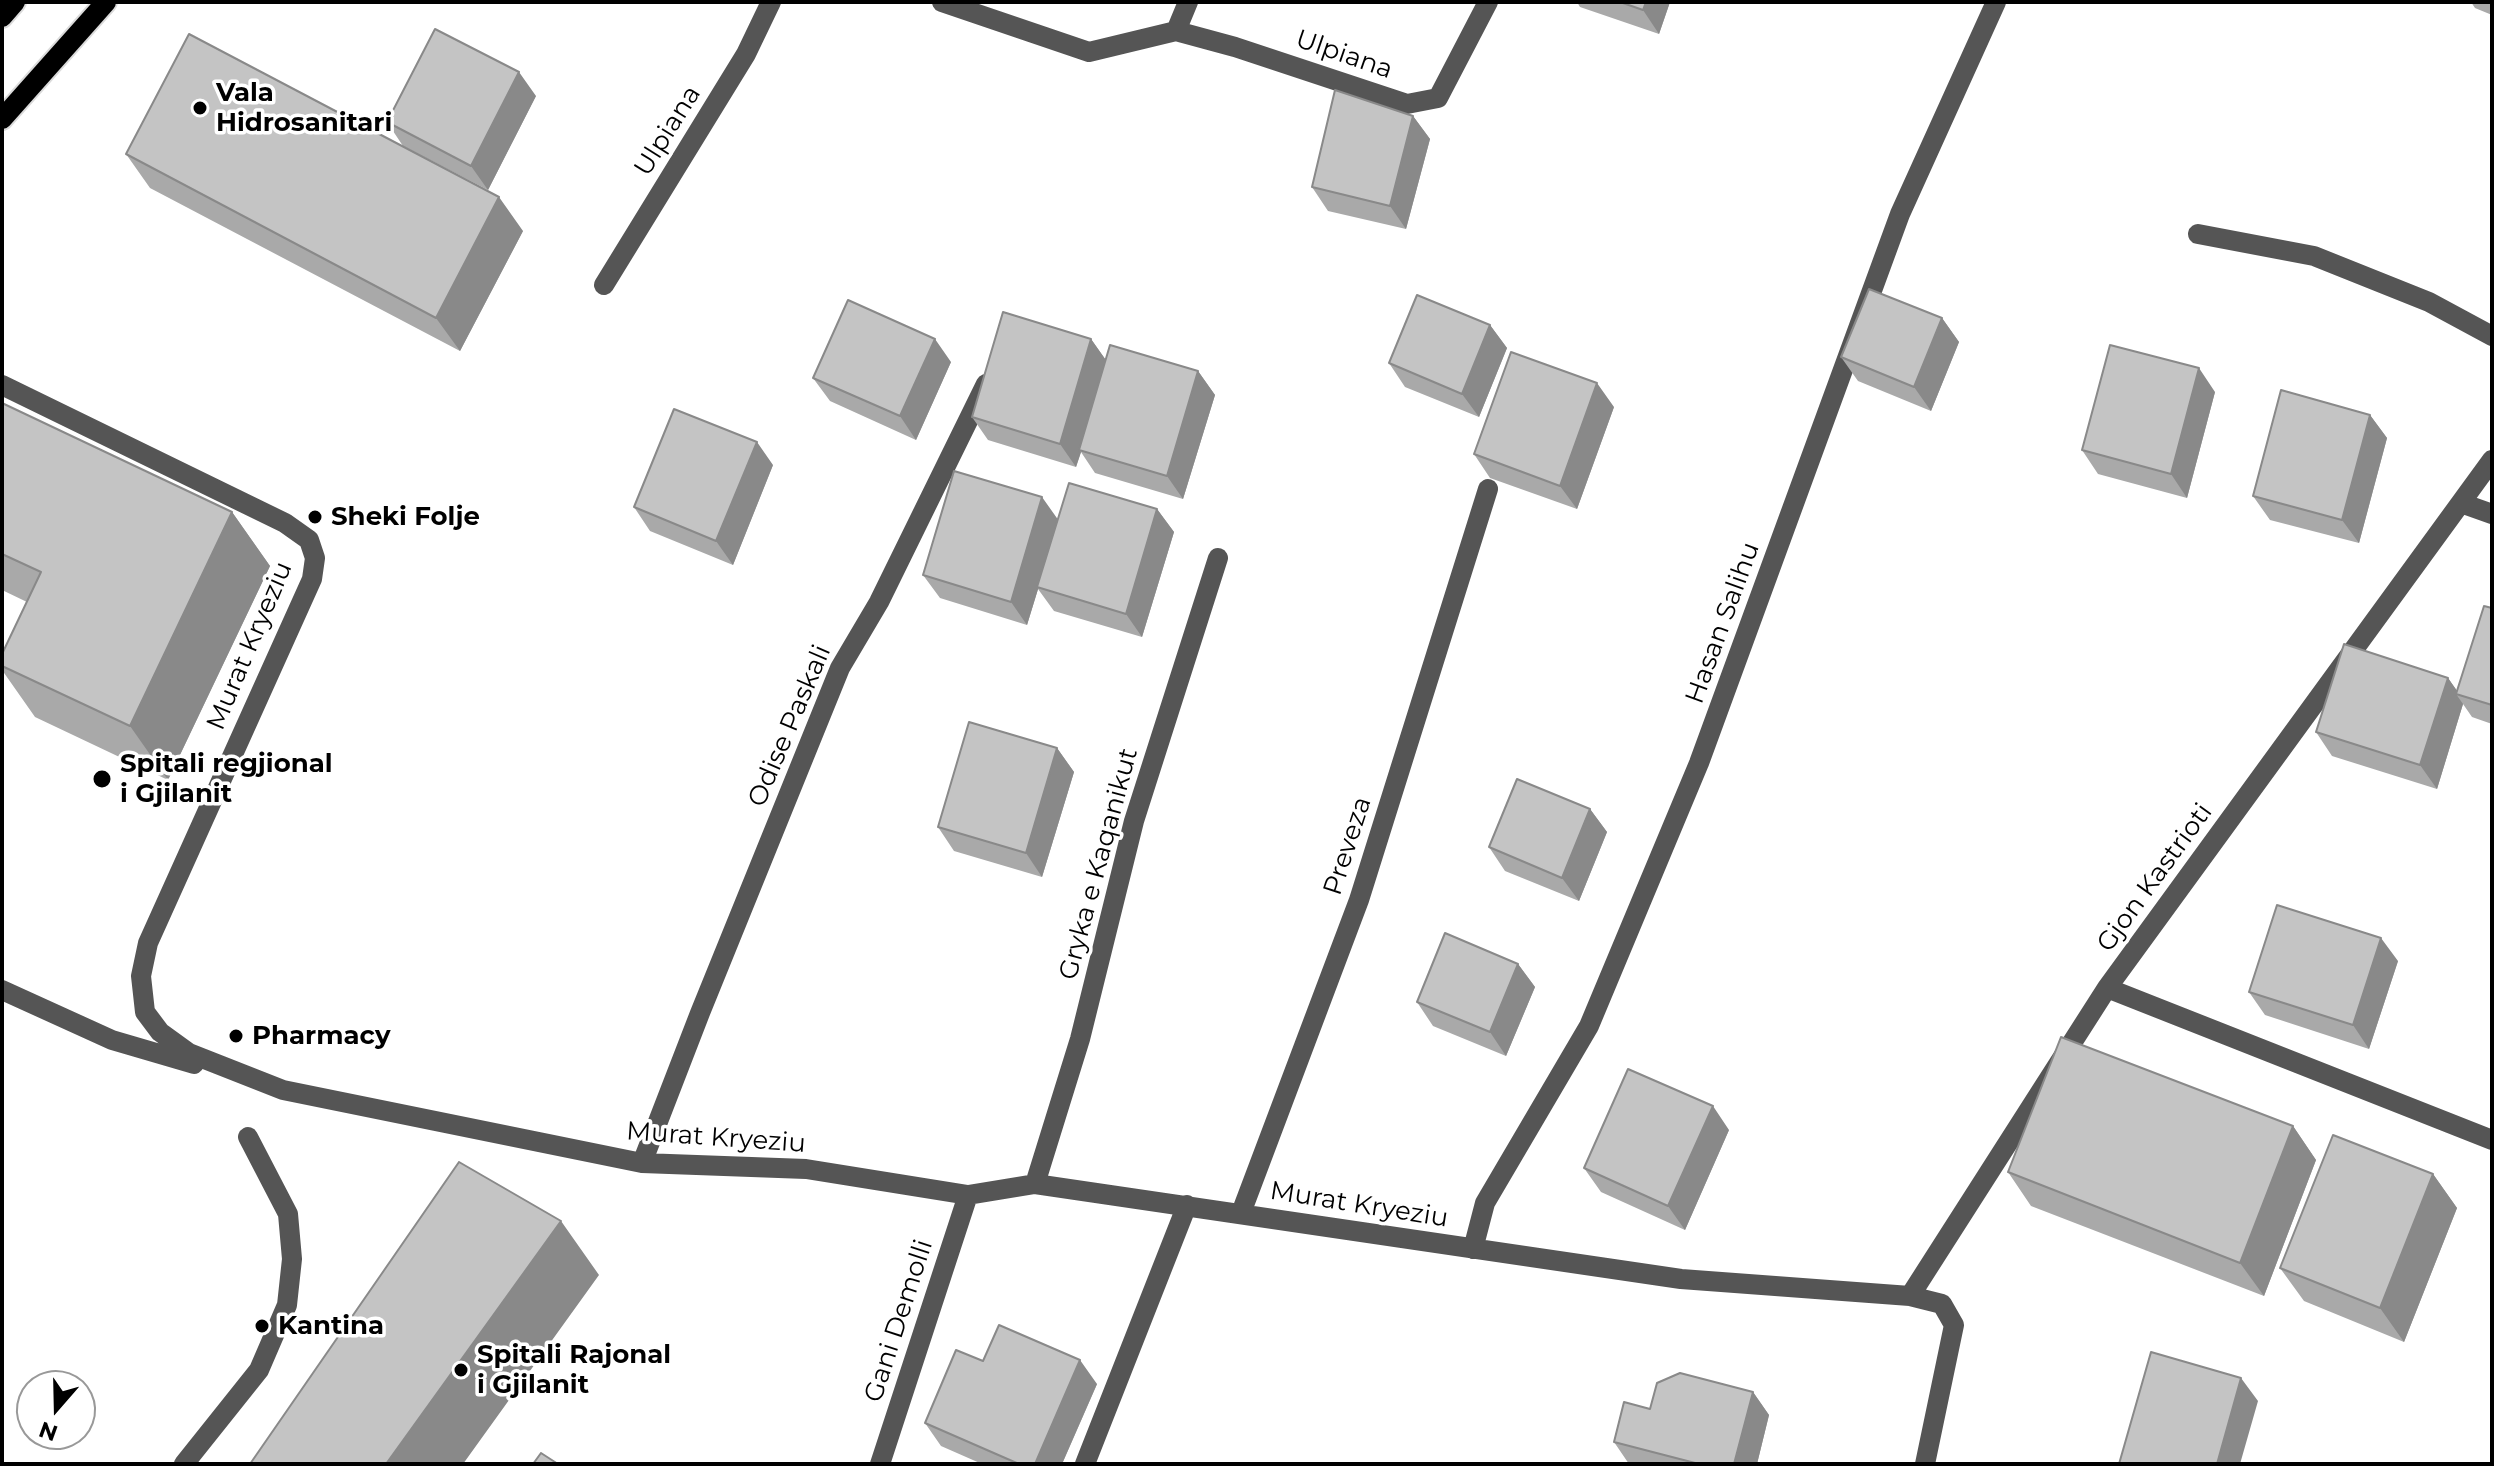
<!DOCTYPE html>
<style>
body{margin:0}
#map{position:relative;width:2494px;height:1466px;overflow:hidden;background:#fff;font-family:Montserrat,sans-serif}
canvas{display:block}
.frame{position:absolute;inset:0;border:4px solid #000;pointer-events:none}
.north{position:absolute;left:16px;top:1370px;width:80px;height:80px;box-sizing:border-box;background:#fff;border:2px solid #999;border-radius:50%;rotate:200deg;font-size:22px;font-weight:700;line-height:32px;text-align:center;color:#000}
.north::after{content:'';display:block;margin:auto;width:28px;height:36px;background:#000;clip-path:polygon(50% 0,100% 100%,50% 72%,0 100%)}
</style>
<div id="map">
<canvas width="2494" height="1466"></canvas>
<div class="frame"></div>
<div class="north">N</div>
</div>
<script>
const ctx = document.querySelector('canvas').getContext('2d');
ctx.lineJoin = 'round';
const poly = rows => new Path2D(rows.map(r => 'M' + r).join(''));
function strokePath(path, color, width, dash) { ctx.strokeStyle = color; ctx.lineWidth = width; ctx.lineCap = dash ? 'butt' : 'round'; ctx.setLineDash(dash || []); ctx.stroke(path); }
function fill(path, color) { ctx.fillStyle = color; ctx.fill(path, 'evenodd'); }
function drawText(font, color, halo, rows, align = 'center') {
  ctx.font = font + ' Montserrat,sans-serif'; ctx.lineWidth = 7; ctx.setLineDash([]); ctx.textBaseline = 'middle'; ctx.strokeStyle = halo; ctx.fillStyle = color; for (const [text, x, y, turn = 0] of rows) {
    ctx.save(); ctx.translate(x, y); ctx.rotate((+turn || 0) * Math.PI / 180); ctx.textAlign = isNaN(turn) ? turn : align; if (halo) ctx.strokeText(text, 0, 0); ctx.fillText(text, 0, 0); ctx.restore();
  }
}
const major = poly([
 [2,17,15,2],
 [2,119,106,2]
]);
strokePath(major, '#dbdbdb', 24);
strokePath(poly([
 [942,2,1089,52,1176,31,1235,47,1407,104,1438,98,1488,2],
 [1176,31,1188,2],
 [2198,234,2314,256,2429,302,2492,336],
 [604,285,746,54,771,2],
 [2,385,285,523,309,540,315,558,312,579,148,943,141,976,145,1012,160,1032,189,1053,283,1090,642,1163,806,1169,968,1195,1035,1184,1681,1279,1910,1296,1942,1304,1954,1325,1925,1464],
 [2461,503,2492,514],
 [2107,988,2492,1140],
 [2,990,112,1040,194,1064],
 [642,1163,700,1013,840,668,879,602,986,384],
 [1035,1184,1080,1039,1134,821,1218,558],
 [1241,1213,1359,900,1488,489],
 [1473,1249,1485,1203,1589,1026,1699,763,1900,214,1996,2],
 [1910,1296,2107,988,2492,460],
 [184,1464,259,1370,287,1305,292,1259,288,1214,248,1137],
 [880,1464,968,1195],
 [1085,1464,1187,1205]
]), '#555', 20);
strokePath(major, '#000', 20);
fill(poly([
 [1577,2,1670,2,1659,34,1580,7],
 [2471,2,2492,2,2492,15,2475,8],
 [536,96,488,190,403,146,387,122],
 [1413,116,1430,139,1406,229,1328,211,1312,187],
 [126,154,523,231,460,351,150,188],
 [1942,318,1959,342,1931,411,1858,381,1841,357],
 [1490,325,1507,348,1479,417,1405,387,1389,363],
 [1091,339,1105,359,1198,371,1215,395,1183,499,1095,473,1081,452,1076,467,988,440,972,417],
 [951,362,916,440,830,401,813,378],
 [2215,392,2187,498,2098,474,2082,450],
 [2,403,232,512,270,566,168,780,35,717,2,670,2,654,27,602,2,590],
 [1614,407,1577,509,1490,478,1474,454],
 [2370,415,2387,438,2359,543,2270,520,2253,496],
 [773,465,733,565,650,531,634,507],
 [1157,509,1174,532,1142,637,1054,611,1038,589,1027,625,940,598,923,575,1058,519],
 [2492,608,2492,724,2472,717,2463,704,2437,789,2332,756,2316,732,2448,678,2457,691],
 [1057,748,1074,772,1042,877,954,851,938,827],
 [1590,809,1607,832,1579,901,1505,871,1489,847],
 [2398,961,2369,1049,2265,1015,2249,992],
 [1518,964,1535,987,1506,1056,1433,1026,1417,1002],
 [2293,1126,2316,1160,2264,1296,2031,1206,2008,1172],
 [1729,1130,1685,1230,1601,1192,1584,1168],
 [2433,1174,2457,1208,2404,1342,2304,1301,2280,1268],
 [983,1361,1097,1384,1062,1464,982,1464,941,1446,925,1423],
 [1753,1392,1769,1415,1757,1464,1629,1464,1614,1442,1650,1409]
]), '#a9a9a9');
fill(poly([
 [1646,2,1670,2,1659,34,1643,10],
 [519,72,536,96,488,190,471,166],
 [1413,116,1430,139,1406,229,1390,206],
 [499,197,523,231,460,351,436,318],
 [1942,318,1959,342,1931,411,1914,387],
 [1490,325,1507,348,1479,417,1462,394],
 [935,339,951,362,916,440,900,416],
 [1091,339,1108,363,1079,450,1081,452,1076,467,1060,444],
 [2199,368,2215,392,2187,498,2171,474],
 [1198,371,1215,395,1183,499,1167,476],
 [1597,383,1614,407,1577,509,1560,486],
 [2370,415,2387,438,2359,543,2342,520],
 [757,442,773,465,733,565,716,541],
 [1042,497,1059,521,1027,625,1011,602],
 [1157,509,1174,532,1142,637,1126,614],
 [232,512,270,566,168,780,130,726],
 [2448,678,2460,695,2456,694,2463,704,2437,789,2420,765],
 [1057,748,1074,772,1042,877,1026,853],
 [1590,809,1607,832,1579,901,1562,878],
 [2381,938,2398,961,2369,1049,2353,1025],
 [1518,964,1535,987,1506,1056,1490,1032],
 [1713,1106,1729,1130,1685,1230,1668,1206],
 [2293,1126,2316,1160,2264,1296,2240,1263],
 [2433,1174,2457,1208,2404,1342,2380,1308],
 [561,1221,599,1275,463,1464,386,1464],
 [1080,1360,1097,1384,1062,1464,1035,1464],
 [2241,1378,2258,1401,2240,1464,2217,1464],
 [1753,1392,1769,1415,1757,1464,1734,1464]
]), '#898989');
const building = poly([
 [1620,2,1646,2,1643,10,1620,2],
 [435,29,519,72,471,166,387,122,435,29],
 [189,34,499,197,436,318,126,154,189,34],
 [1335,90,1413,116,1390,206,1312,187,1335,90],
 [1869,289,1942,318,1914,387,1841,357,1869,289],
 [1417,295,1490,325,1462,394,1389,363,1417,295],
 [848,300,935,339,900,416,813,378,848,300],
 [1003,312,1091,339,1060,444,972,417,1003,312],
 [1110,345,1198,371,1167,476,1079,450,1110,345],
 [2110,345,2199,368,2171,474,2082,450,2110,345],
 [1511,352,1597,383,1560,486,1474,454,1511,352],
 [2281,390,2370,415,2342,520,2253,496,2281,390],
 [2,403,232,512,130,726,2,666,2,654,41,572,2,554,2,403],
 [674,409,757,442,716,541,634,507,674,409],
 [954,471,1042,497,1011,602,923,575,954,471],
 [1069,483,1157,509,1126,614,1037,587,1069,483],
 [2484,606,2492,608,2492,705,2456,694,2484,606],
 [2344,644,2448,678,2420,765,2316,732,2344,644],
 [969,722,1057,748,1026,853,938,827,969,722],
 [1517,779,1590,809,1562,878,1489,847,1517,779],
 [2277,905,2381,938,2353,1025,2249,992,2277,905],
 [1445,933,1518,964,1490,1032,1417,1002,1445,933],
 [2061,1037,2293,1126,2240,1263,2008,1172,2061,1037],
 [1628,1069,1713,1106,1668,1206,1584,1168,1628,1069],
 [2333,1135,2433,1174,2380,1308,2280,1268,2333,1135],
 [459,1162,561,1221,386,1464,250,1464,459,1162],
 [999,1325,1080,1360,1035,1464,1019,1464,925,1423,956,1350,983,1361,999,1325],
 [2151,1352,2241,1378,2217,1464,2119,1464,2151,1352],
 [1680,1373,1753,1392,1734,1464,1699,1464,1614,1442,1624,1402,1650,1409,1657,1383,1680,1373],
 [541,1453,558,1464,533,1464,541,1453]
]);
fill(building, '#c4c4c4');
strokePath(building, '#898989', 2);
for (const [x, y, r, color] of [
 [200,108,8,"#000"],
 [315,517,8,"#000"],
 [102,779,10,"#000"],
 [236,1036,8,"#000"],
 [262,1326,8,"#000"],
 [461,1370,8,"#000"]
]) { const dot = new Path2D(); dot.arc(x, y, r, 0, 2 * Math.PI); ctx.fillStyle = color; ctx.fill(dot); strokePath(dot, '#fff', 3); }
drawText('26px', '#000', '#fff', [
 ["Ulpiana",1344,55,19],
 ["Ulpiana",668,131,-58],
 ["Hasan Salihu",1723,623,-70],
 ["Murat Kryeziu",250,646,-67],
 ["Odise Paskali",790,726,-67],
 ["Preveza",1348,846,-72],
 ["Gryka e Kaqanikut",1099,864,-75],
 ["Gjon Kastrioti",2155,878,-54],
 ["Murat Kryeziu",716,1138,4],
 ["Murat Kryeziu",1359,1205,9],
 ["Gani Demolli",899,1321,-72]
]);
drawText('bold 26px', '#000', '#fff', [
 ["Vala",216,93],
 ["Hidrosanitari",216,123],
 ["Sheki Folje",331,517],
 ["Spitali regjional",120,764],
 ["i Gjilanit",120,794],
 ["Pharmacy",252,1036],
 ["Kantina",278,1326],
 ["Spitali Rajonal",477,1355],
 ["i Gjilanit",477,1385]
], 'left');
</script>
